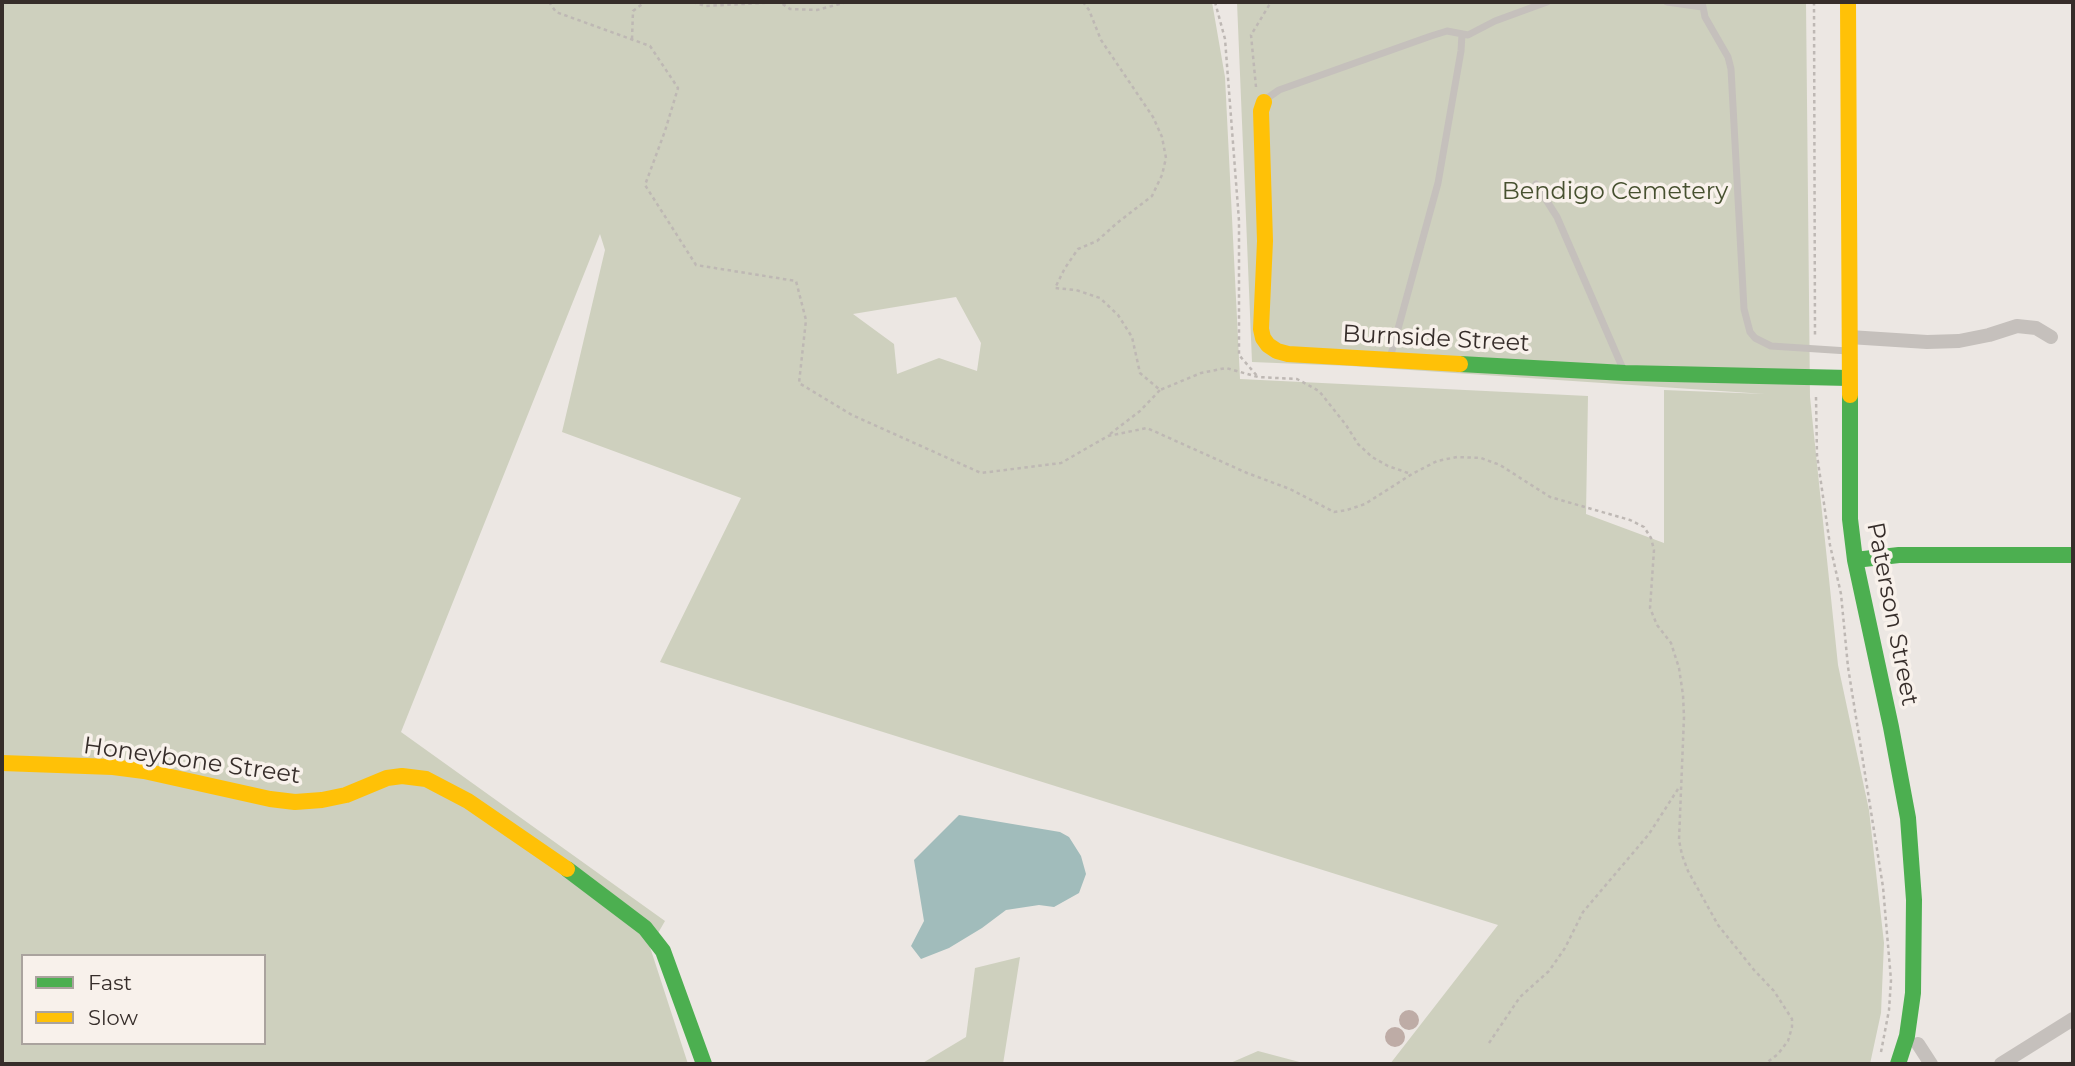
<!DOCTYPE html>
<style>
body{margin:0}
#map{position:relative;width:2075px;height:1066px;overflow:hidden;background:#ece7e3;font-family:Montserrat,sans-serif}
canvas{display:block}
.frame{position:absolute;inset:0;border:4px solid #362d2a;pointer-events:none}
.legend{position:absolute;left:21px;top:954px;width:245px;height:91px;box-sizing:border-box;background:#f8f1eb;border:2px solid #aaa39e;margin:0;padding:9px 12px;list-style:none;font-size:21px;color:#362d2a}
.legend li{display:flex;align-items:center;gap:14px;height:35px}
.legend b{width:35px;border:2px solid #aaa39e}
</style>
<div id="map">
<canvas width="2075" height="1066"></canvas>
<div class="frame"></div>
<ul class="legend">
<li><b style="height:9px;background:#4caf50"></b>Fast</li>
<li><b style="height:9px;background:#ffc107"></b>Slow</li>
</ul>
</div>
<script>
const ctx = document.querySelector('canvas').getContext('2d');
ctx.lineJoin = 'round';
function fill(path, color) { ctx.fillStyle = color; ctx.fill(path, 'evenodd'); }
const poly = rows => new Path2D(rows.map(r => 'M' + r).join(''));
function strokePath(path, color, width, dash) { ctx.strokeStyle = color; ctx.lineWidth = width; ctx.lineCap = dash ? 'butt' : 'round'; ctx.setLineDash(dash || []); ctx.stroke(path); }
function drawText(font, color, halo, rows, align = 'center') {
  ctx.font = font + ' Montserrat,sans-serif'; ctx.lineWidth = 7; ctx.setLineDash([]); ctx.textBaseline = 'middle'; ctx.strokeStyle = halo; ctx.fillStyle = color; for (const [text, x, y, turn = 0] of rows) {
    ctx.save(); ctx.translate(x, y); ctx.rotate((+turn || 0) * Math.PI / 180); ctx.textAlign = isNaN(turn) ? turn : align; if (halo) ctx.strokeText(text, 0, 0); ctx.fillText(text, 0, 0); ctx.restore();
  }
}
fill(poly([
 [2,2,1212,2,1225,77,1240,379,1588,396,1586,514,1664,543,1664,390,1765,394,1351,366,1252,362,1237,2,1806,2,1810,397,1838,665,1869,810,1884,943,1881,1013,1870,1064,1390,1064,1498,925,660,662,741,498,562,432,605,250,600,234,401,732,665,921,650,947,688,1064,2,1064],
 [956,297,981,343,977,371,939,358,897,374,894,344,853,314],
 [23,956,264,956,264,1043,23,1043],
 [1020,957,1003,1064,921,1064,966,1037,975,968],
 [1258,1051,1307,1064,1228,1064]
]), '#ced0be');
fill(poly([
 [959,815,1060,832,1069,837,1081,856,1086,874,1079,893,1054,907,1039,905,1006,910,982,928,949,948,921,959,911,946,924,921,914,860]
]), '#a1bcbb');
fill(poly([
 '1399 1020a10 10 0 1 1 20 0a10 10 0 1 1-20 0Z',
 '1385 1037a10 10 0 1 1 20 0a10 10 0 1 1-20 0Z'
]), '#beaca6');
strokePath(poly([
 [549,2,556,12,650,46,678,88,665,131,645,185,696,265,796,281,806,320,799,383,852,415,981,473,1061,463,1108,436,1147,428,1247,473,1290,489,1334,512,1347,510,1365,504,1412,474,1437,461,1457,457,1481,458,1500,465,1550,497,1630,520,1644,527,1651,538,1654,550,1650,608,1657,625,1671,643,1679,668,1683,695,1684,717,1679,840,1682,855,1688,871,1718,925,1754,970,1774,991,1792,1019,1792,1027,1788,1041,1778,1054,1765,1064],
 [693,2,705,6,780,2,790,9,817,10,847,2],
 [1083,2,1089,10,1101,40,1153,117,1162,137,1166,158,1162,175,1152,196,1117,223,1097,241,1078,249,1065,268,1055,288,1076,290,1100,298,1118,315,1132,337,1140,373,1160,390,1201,373,1226,368,1258,377,1297,379,1319,391,1346,425,1358,444,1372,457,1388,466,1411,474],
 [1215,2,1225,39,1239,221,1239,355,1258,377],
 [1814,2,1815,338],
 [632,39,633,11,645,2],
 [1256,87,1251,35,1271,2],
 [1816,397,1817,455,1830,545,1841,594,1848,667,1883,887,1891,980,1889,1010,1881,1052],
 [1110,434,1140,411,1160,390],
 [1489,1043,1520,997,1549,971,1565,948,1583,912,1649,834,1678,789],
 [2068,1064,2073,1061]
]), '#beb8b4', 2.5, [3.5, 3.5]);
strokePath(poly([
 [1667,2,1702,7],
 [1702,2,1705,17,1728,57,1731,69,1744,309,1750,332,1755,338,1771,346,1848,351],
 [1266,99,1279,90,1431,36,1447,31,1468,35,1495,21,1547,2],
 [1536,184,1557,217,1623,369],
 [1390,358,1438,183,1461,51,1462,34]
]), '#c5c0bc', 7);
strokePath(poly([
 [1849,337,1927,342,1959,341,1989,335,2017,326,2036,328,2051,337],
 [1918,1044,1931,1064],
 [2001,1064,2073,1019]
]), '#c5c0bc', 14);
strokePath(poly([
 [1460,364,1625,373,1849,378],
 [1850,395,1850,519,1855,560,1891,727,1908,818,1914,900,1913,993,1907,1036,1898,1064],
 [1855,560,1899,555,2073,555],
 [567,869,645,928,663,951,704,1064]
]), '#4caf50', 16);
strokePath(poly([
 [1848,2,1850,395],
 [1264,102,1261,111,1265,241,1261,329,1263,338,1268,345,1277,351,1288,354,1460,364],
 [2,763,113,767,144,771,270,799,295,802,322,800,346,795,387,778,402,776,426,779,468,801,567,869]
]), '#ffc107', 16);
drawText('24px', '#475130', '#f8f1eb', [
 ["Bendigo Cemetery",1615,192]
]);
drawText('24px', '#362d2a', '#f8f1eb', [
 ["Burnside Street",1436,339,3],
 ["Paterson Street",1892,614,79],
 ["Honeybone Street",192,761,8]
]);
</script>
